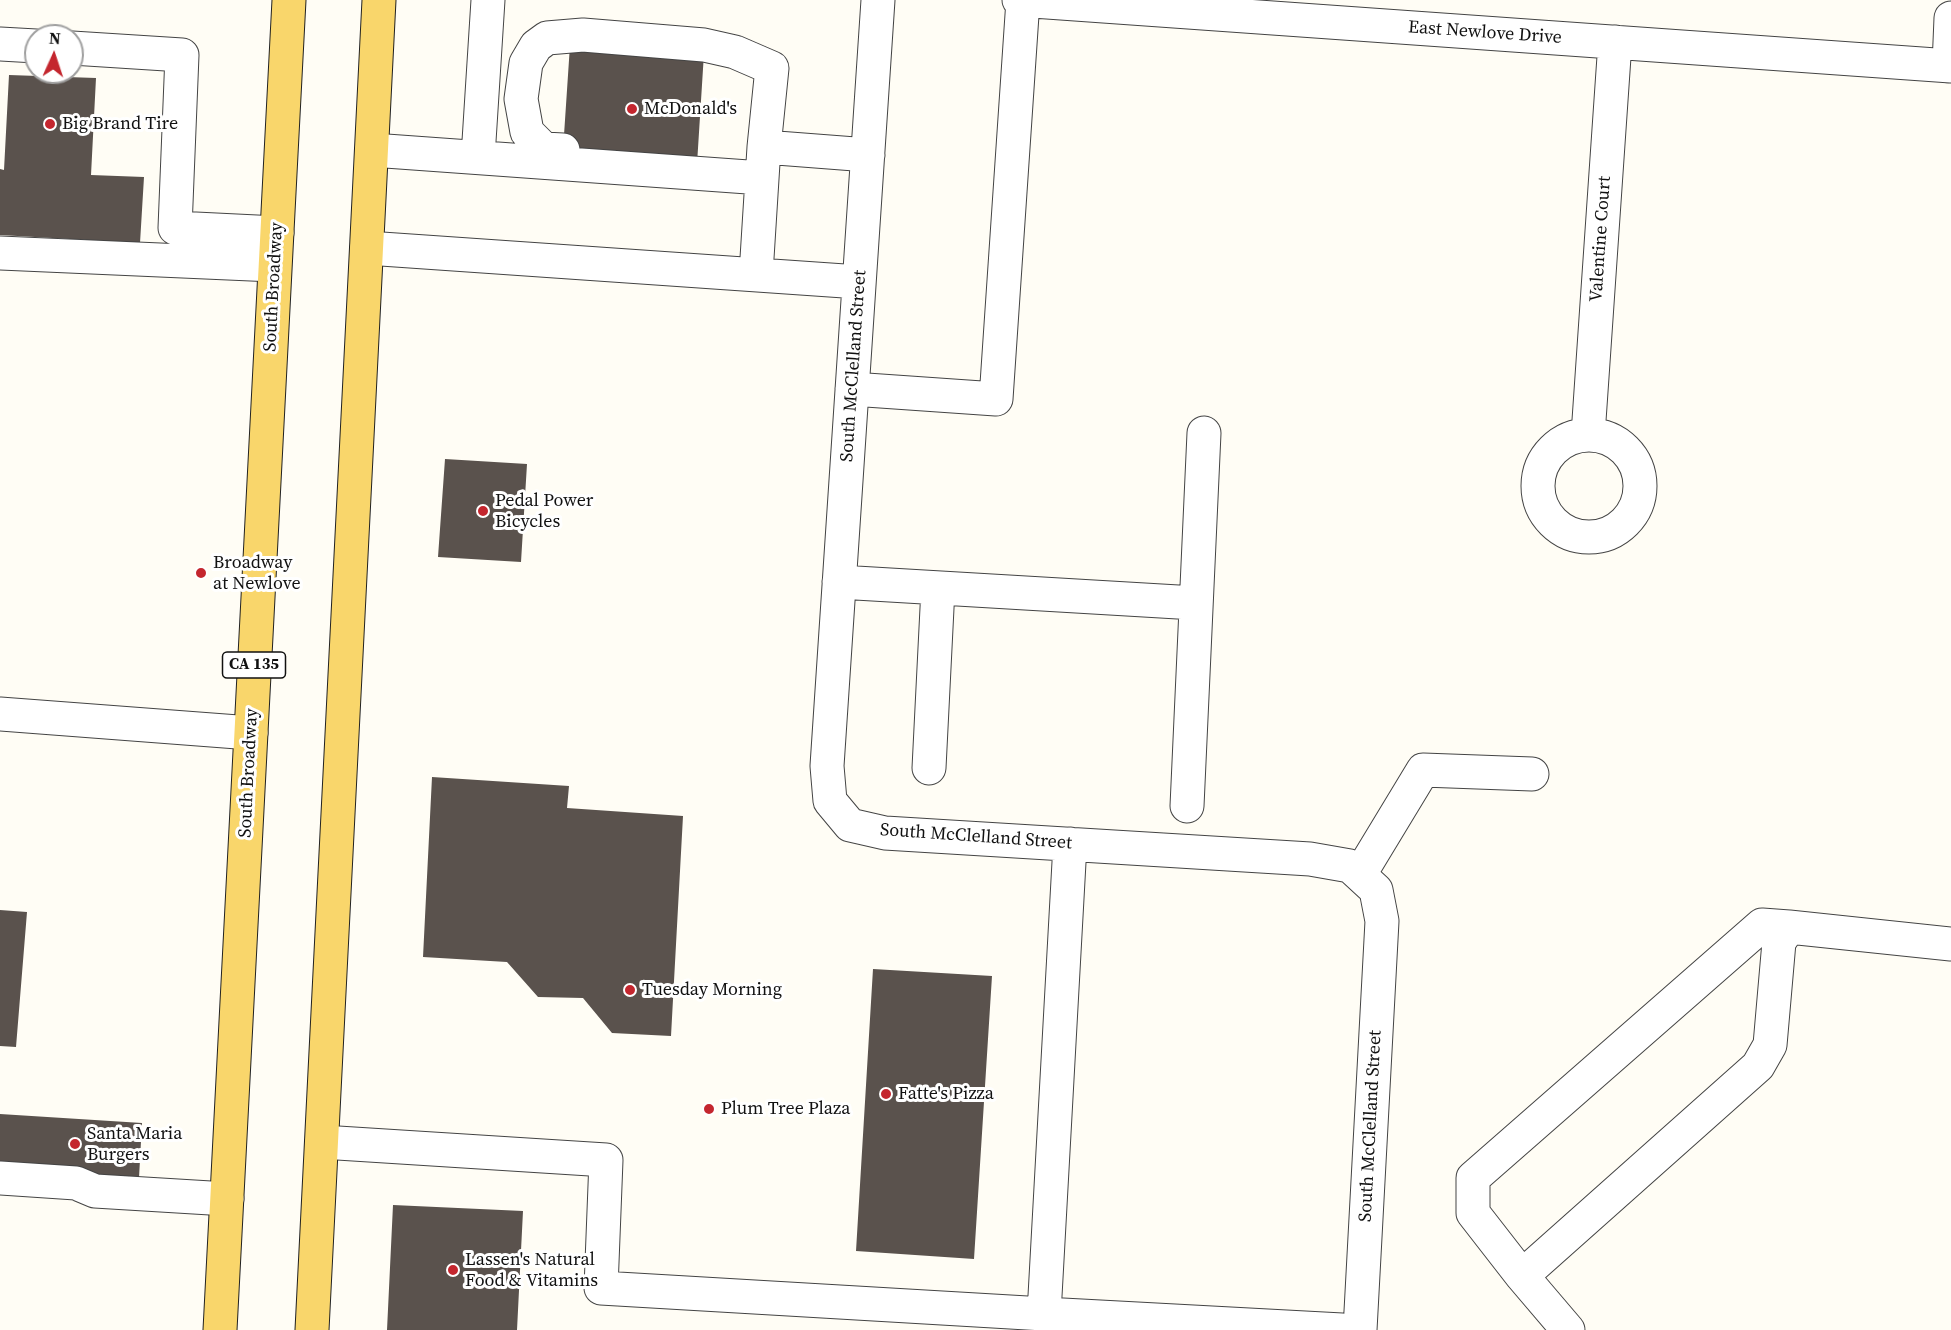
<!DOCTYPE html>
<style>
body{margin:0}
#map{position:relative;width:1951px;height:1330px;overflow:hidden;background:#fffdf5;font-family:"Source Serif 4",serif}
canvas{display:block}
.north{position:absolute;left:24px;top:24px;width:60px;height:60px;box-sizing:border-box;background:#fff;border:2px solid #a0a0a0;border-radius:50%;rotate:3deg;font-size:16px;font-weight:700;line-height:24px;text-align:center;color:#111}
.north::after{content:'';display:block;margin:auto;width:21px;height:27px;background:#c4262e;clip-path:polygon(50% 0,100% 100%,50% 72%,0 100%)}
</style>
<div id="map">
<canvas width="1951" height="1330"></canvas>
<div class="north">N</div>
</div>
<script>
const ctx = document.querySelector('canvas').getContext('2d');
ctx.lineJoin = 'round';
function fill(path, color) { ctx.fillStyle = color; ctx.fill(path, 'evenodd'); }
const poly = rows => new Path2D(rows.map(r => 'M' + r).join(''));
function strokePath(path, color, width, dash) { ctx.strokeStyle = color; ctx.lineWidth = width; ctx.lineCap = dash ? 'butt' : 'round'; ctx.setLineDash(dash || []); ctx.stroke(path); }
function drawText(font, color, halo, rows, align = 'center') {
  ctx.font = font + ' "Source Serif 4",serif'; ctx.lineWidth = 6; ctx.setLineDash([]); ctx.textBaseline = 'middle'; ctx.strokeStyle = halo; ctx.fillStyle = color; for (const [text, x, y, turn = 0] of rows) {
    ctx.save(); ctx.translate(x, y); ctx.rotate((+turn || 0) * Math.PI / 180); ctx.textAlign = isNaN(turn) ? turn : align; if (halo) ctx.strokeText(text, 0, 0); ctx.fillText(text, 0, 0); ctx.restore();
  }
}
fill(poly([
 [570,45,704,53,697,164,563,150],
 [9,75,96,78,91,175,144,177,140,243,0,235,0,169,4,170],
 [445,459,527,464,521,562,438,557],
 [432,777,569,786,567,808,683,816,671,1036,612,1033,583,998,538,997,507,962,423,957],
 [0,910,27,912,16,1047,0,1046],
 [873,969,992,976,974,1259,856,1251],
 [0,1114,142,1123,139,1178,0,1168],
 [393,1205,523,1211,517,1330,387,1330]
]), '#5a524d');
const minor = poly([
 [878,0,827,766,830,801,850,825,885,833,1310,859,1350,866,1376,890,1382,921,1360,1330],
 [1019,0,1951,66],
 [0,44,36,46],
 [72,48,182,55,175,228,277,233],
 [1949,66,1951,18],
 [372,150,762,178],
 [563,150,544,149,527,132,521,99,526,63,536,46,547,38,583,35,704,45,735,52,772,68,764,147],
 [478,157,488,0],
 [367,248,859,282],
 [0,253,274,265],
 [756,274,764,147,868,155],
 [852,389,996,399,1023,0],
 [1588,435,1615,42],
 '1538 486a51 51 0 1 1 102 0a51 51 0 1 1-102 0Z',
 [839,582,1195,603],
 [0,714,251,733],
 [929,768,938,588],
 [1187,806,1204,433],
 [1360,874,1423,770,1532,774],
 [322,1142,606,1160,601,1288,1044,1314,1070,844],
 [0,1178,76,1183,95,1191,227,1199],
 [1522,1276,1473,1213,1473,1178,1762,925,1789,927],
 [1044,1314,1342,1330],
 [1568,1330,1522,1276,1758,1066,1770,1045,1779,942,1789,927,1951,944]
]);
const major = poly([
 [220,1330,289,0],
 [312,1330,379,0]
]);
strokePath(minor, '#444', 35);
strokePath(major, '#222', 35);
strokePath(minor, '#fff', 33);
strokePath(major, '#f9d66b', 33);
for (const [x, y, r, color] of [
 [632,109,6,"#c4262e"],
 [50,124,6,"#c4262e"],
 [483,511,6,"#c4262e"],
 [201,573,6,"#c4262e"],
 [630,990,6,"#c4262e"],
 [886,1094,6,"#c4262e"],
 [709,1109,6,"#c4262e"],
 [75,1144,6,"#c4262e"],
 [453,1270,6,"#c4262e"]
]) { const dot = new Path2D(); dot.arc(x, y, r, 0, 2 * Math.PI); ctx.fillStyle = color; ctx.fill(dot); strokePath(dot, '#fff', 2); }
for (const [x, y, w] of [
 [254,665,63]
]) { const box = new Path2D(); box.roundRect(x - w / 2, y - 13, w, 26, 4.5); ctx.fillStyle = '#fff'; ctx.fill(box); strokePath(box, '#111', 1.5); }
drawText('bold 16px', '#111', null, [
 ["CA 135",254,665]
]);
drawText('18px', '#111', '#fff', [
 ["East Newlove Drive",1485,33,4],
 ["Valentine Court",1601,239,-86],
 ["South Broadway",274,287,-87],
 ["South McClelland Street",854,366,-86],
 ["South Broadway",249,773,-87],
 ["South McClelland Street",976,837,4],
 ["South McClelland Street",1371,1126,-87]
]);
drawText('18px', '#111', '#fff', [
 ["McDonald's",644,109],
 ["Big Brand Tire",62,124],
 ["Pedal Power",495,501],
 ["Bicycles",495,522],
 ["Broadway",213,563],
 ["at Newlove",213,584],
 ["Tuesday Morning",642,990],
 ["Fatte's Pizza",898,1094],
 ["Plum Tree Plaza",721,1109],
 ["Santa Maria",87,1134],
 ["Burgers",87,1155],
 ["Lassen's Natural",465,1260],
 ["Food & Vitamins",465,1281]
], 'left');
</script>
